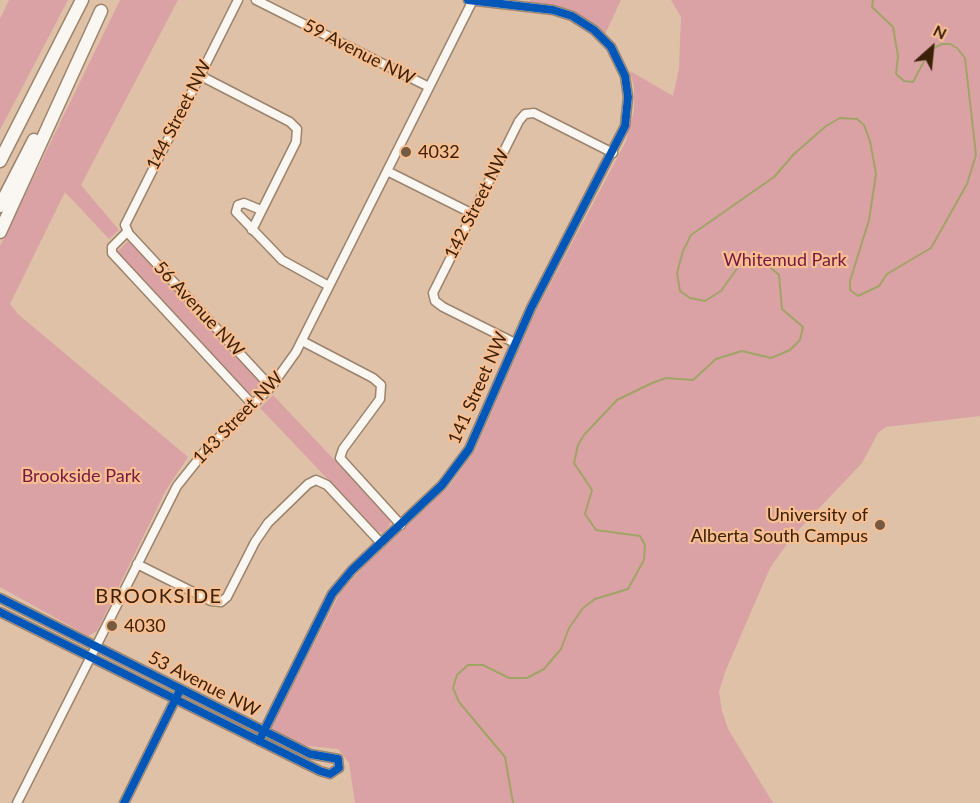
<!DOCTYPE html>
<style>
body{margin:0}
#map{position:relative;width:980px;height:803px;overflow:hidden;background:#dfc1a8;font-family:Lato,sans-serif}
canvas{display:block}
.north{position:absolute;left:902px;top:18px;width:60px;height:60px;-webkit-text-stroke:4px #f6be91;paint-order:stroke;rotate:27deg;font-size:16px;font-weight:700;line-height:24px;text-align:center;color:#3c2109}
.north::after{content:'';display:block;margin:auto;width:21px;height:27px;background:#3c2109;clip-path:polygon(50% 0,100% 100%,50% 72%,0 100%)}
</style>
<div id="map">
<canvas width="980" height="803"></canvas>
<div class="north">N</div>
</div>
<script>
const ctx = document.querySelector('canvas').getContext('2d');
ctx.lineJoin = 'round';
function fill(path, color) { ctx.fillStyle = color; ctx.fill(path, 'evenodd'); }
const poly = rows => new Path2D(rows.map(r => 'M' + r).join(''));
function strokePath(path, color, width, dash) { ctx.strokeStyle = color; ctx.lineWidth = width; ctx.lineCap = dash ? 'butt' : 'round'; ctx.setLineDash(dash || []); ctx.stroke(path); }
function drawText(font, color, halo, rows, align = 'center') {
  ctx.font = font + ' Lato,sans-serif'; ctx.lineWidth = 4.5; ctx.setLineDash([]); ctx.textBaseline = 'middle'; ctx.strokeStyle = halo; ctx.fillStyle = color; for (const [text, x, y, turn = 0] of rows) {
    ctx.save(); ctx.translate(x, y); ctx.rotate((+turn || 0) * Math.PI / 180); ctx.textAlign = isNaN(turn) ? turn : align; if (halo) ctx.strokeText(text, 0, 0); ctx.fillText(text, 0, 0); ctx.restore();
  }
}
fill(poly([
 [9,0,68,0,0,130,0,19],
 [120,0,178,0,81,185,119,230,109,239,65,192,10,304,18,314,188,457,166,490,97,631,88,636,0,587,0,246],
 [530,0,621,0,605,34,587,22,529,3],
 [671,0,980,0,980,416,886,427,878,433,862,463,791,538,770,568,725,672,719,692,722,711,728,729,773,803,355,803,349,763,338,749,300,745,274,733,271,727,340,593,363,567,450,485,475,450,535,313,626,141,634,110,634,87,630,71,673,96,679,68,681,17],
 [128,241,260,379,261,386,252,394,246,391,117,252],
 [273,395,391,520,389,526,383,533,377,531,260,408]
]), '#daa2a4');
strokePath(poly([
 [513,803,505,757,459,702,453,688,457,675,468,665,483,665,509,678,527,678,544,669,561,649,569,628,583,608,595,599,628,589,644,560,645,545,640,536,596,530,585,514,592,490,574,463,578,445,584,435,617,400,652,383,666,378,693,380,716,359,742,351,771,358,790,350,800,340,803,327,782,309,779,275,765,263,754,260,741,263,721,291,705,301,690,298,680,291,677,273,683,251,691,235,774,177,794,154,826,126,840,118,857,119,864,125,870,141,876,174,869,220,850,281,850,290,858,296,879,286,887,274,931,248,967,184,976,155,965,58,957,48,950,44,942,44,930,50,913,82,904,81,896,74,898,56,893,27,872,7,873,0]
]), '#a1a467', 2);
const minor = poly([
 [238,0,125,225,129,234,271,387],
 [256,0,429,87],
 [199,75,290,122,297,129,296,142,252,230],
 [387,171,473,214],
 [261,210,244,203,238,205,236,212,282,260,329,286],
 [127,232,112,247,112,253,253,405],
 [302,341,373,378,381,385,380,399,343,449,340,458,401,525],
 [515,343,443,307,435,301,433,293,519,121,525,114,534,113,613,153],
 [137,564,211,601,221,602,227,597,255,542,268,523,308,484,316,480,327,485,381,543],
 [0,598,310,754,338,759,339,768,330,774,320,771,0,612],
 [259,741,332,594,352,570,442,485,469,449,531,308,625,126,628,97,625,76,611,47,594,30,572,16,553,10,468,0],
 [17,803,177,486,205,451,271,387,296,352,473,0],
 [124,803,177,696]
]);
const highway = poly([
 [0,161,82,0],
 [0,206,34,140],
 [0,232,101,11]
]);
strokePath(minor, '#9c836c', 11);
strokePath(highway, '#9c836c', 15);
strokePath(minor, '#faf6f2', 8);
strokePath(highway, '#faf6f2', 12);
strokePath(poly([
 [0,598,310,754,338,759,339,768,330,774,320,771,0,612],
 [259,741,332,594,352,570,442,485,469,449,531,308,625,126,628,97,625,76,611,47,594,30,572,16,553,10,468,0],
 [124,803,180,690]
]), '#0057b8', 8);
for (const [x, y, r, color] of [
 [406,152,6,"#755941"],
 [880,525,6,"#755941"],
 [112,626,6,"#755941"]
]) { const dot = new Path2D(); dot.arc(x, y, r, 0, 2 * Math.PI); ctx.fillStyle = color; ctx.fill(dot); strokePath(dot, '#f6be91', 2); }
drawText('18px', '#3c2109', '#f6be91', [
 ["59 Avenue NW",359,52,27],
 ["144 Street NW",179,115,-63],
 ["142 Street NW",477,204,-63],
 ["56 Avenue NW",199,309,47],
 ["141 Street NW",478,388,-66],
 ["143 Street NW",238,418,-46],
 ["53 Avenue NW",204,684,27]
]);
drawText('18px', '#3c2109', '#f6be91', [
 ["4032",418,152],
 ["University of",868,515,"right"],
 ["Alberta South Campus",868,536,"right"],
 ["4030",124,626]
], 'left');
drawText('18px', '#781741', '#f6be91', [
 ["Whitemud Park",785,260],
 ["Brookside Park",81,476]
]);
ctx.letterSpacing = '1.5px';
drawText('20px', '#3c2109', '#f6be91', [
 ["BROOKSIDE",159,597]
]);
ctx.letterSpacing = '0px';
</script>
